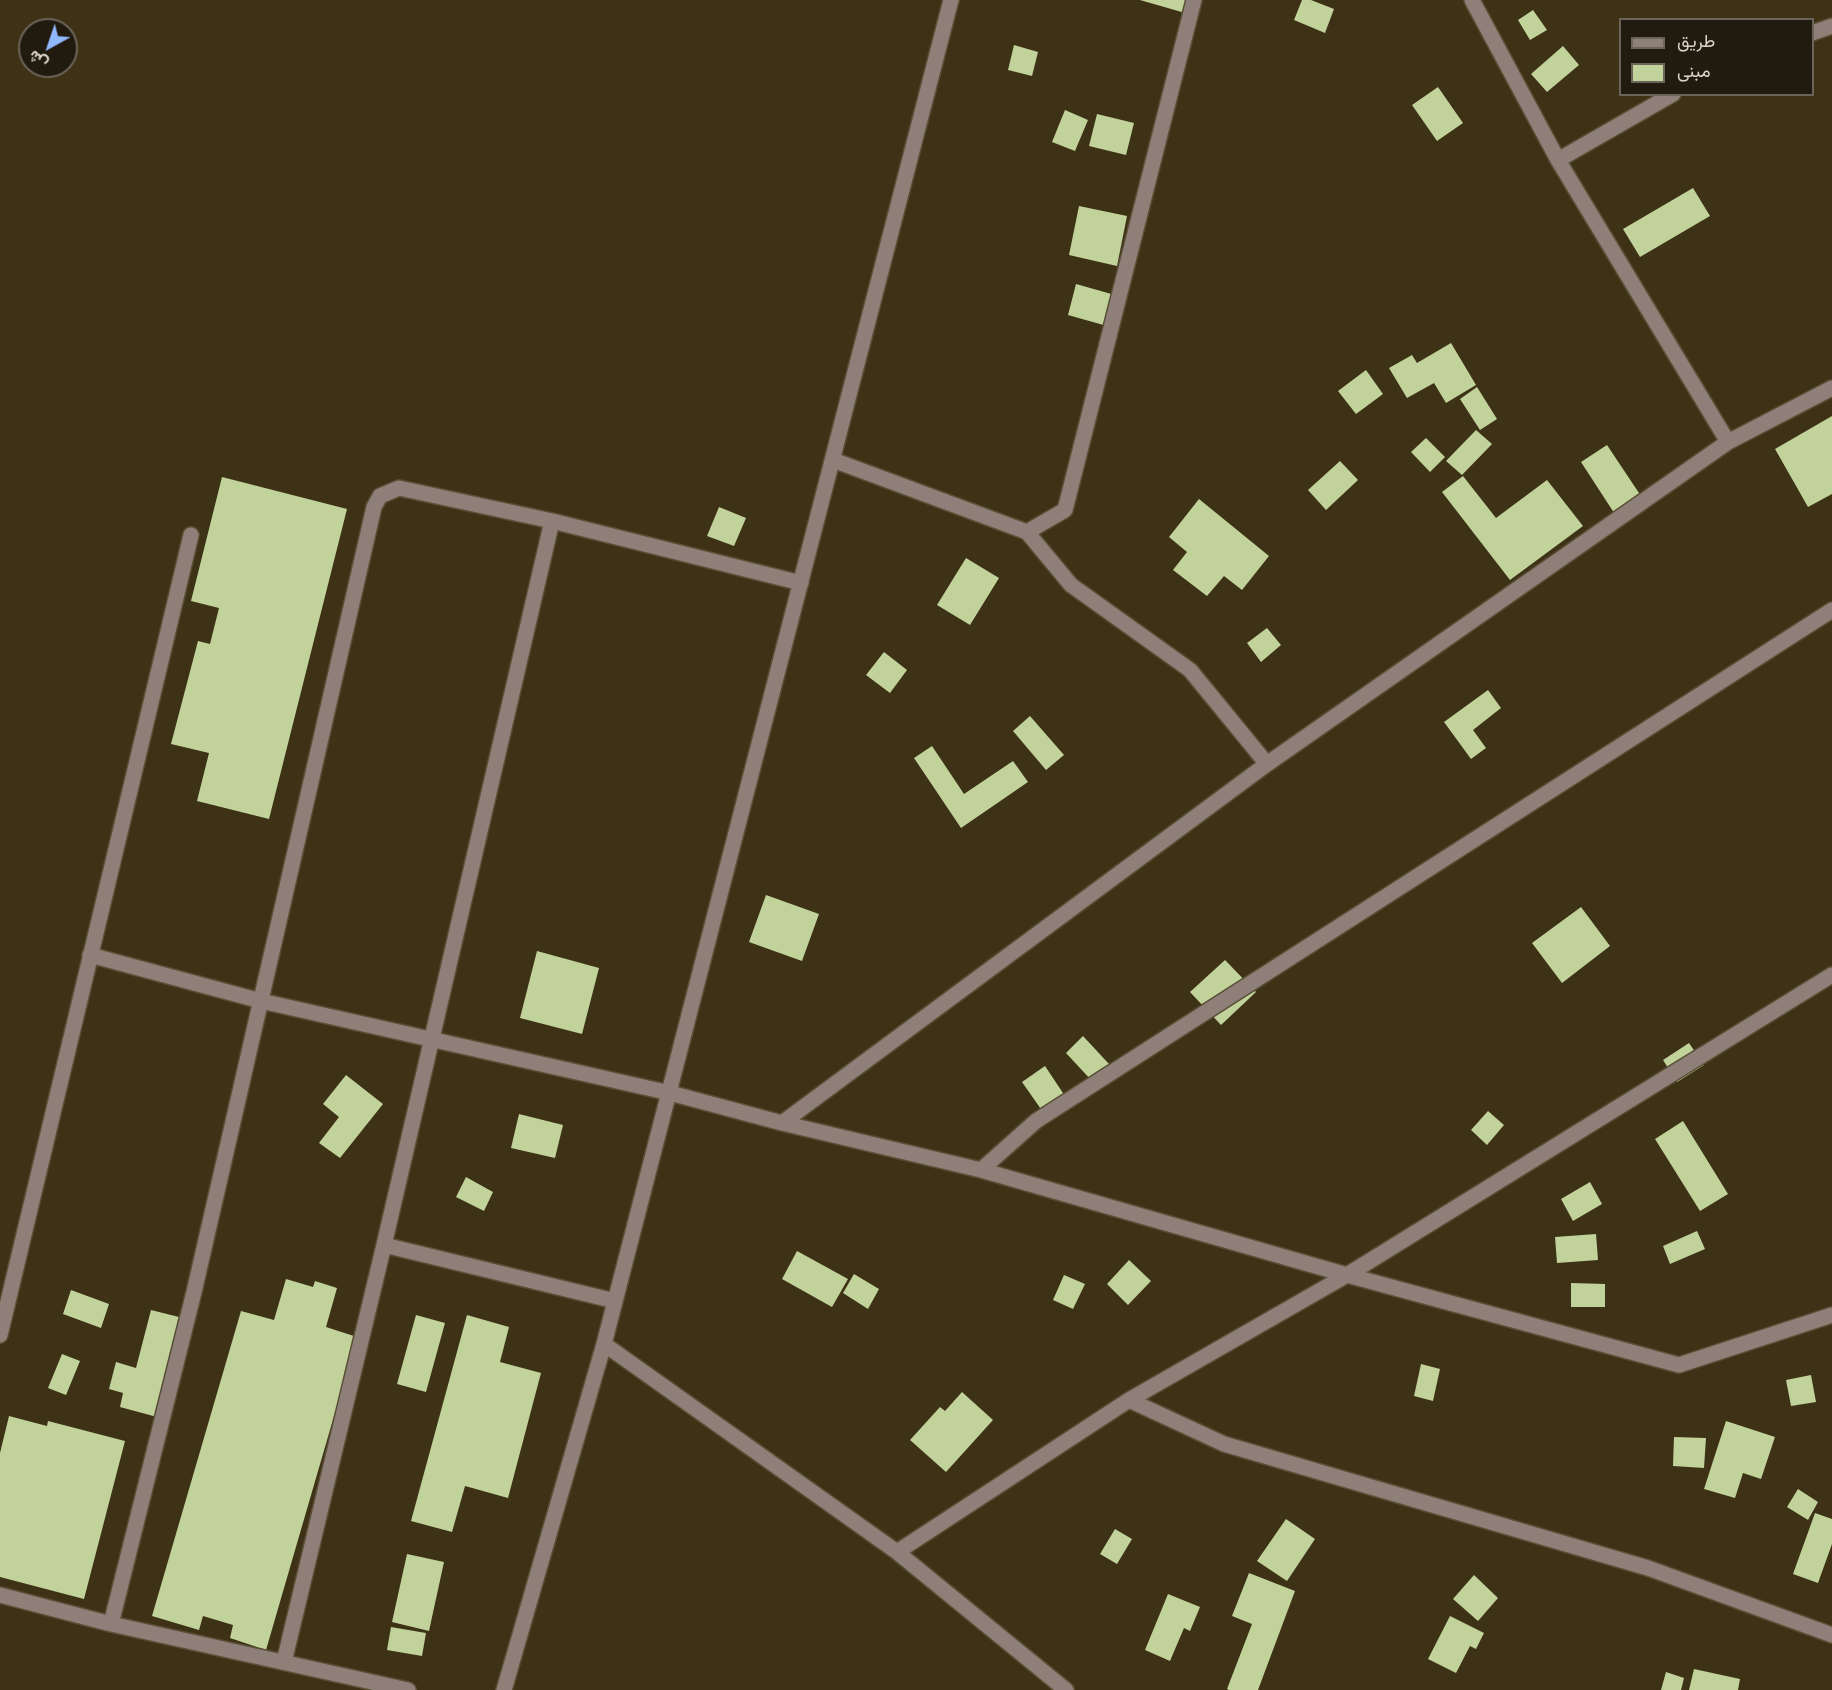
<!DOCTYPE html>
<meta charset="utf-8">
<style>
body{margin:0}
#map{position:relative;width:1832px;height:1690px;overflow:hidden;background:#3e3216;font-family:"Asap Condensed",Vazirmatn,sans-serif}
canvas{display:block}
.legend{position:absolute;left:1619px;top:18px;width:195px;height:78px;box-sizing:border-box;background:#201a0f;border:2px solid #6b6458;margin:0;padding:8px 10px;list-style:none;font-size:18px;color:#dcd4c5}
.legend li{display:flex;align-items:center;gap:12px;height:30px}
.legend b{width:30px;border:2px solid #6b6458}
.north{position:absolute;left:18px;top:18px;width:60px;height:60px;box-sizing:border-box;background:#201a0f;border:2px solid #6b6458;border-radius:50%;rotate:220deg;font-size:16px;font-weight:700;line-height:24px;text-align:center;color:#dcd4c5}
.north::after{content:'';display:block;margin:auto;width:21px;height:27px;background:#90b8fd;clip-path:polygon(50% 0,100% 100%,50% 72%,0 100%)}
</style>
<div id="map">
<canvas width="1832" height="1690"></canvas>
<ul class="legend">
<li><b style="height:8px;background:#8e8079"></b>طريق</li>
<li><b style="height:16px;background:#c2d29b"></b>مبنى</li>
</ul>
<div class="north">ش</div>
</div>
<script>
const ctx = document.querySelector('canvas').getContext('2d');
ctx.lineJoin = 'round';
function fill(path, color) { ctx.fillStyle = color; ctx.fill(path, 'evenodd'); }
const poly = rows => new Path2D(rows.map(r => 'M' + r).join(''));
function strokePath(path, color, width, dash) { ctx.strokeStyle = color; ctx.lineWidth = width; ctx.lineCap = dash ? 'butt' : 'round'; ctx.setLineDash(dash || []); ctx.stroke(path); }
fill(poly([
 [1140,0,1197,0,1192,15],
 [1302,0,1311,0,1334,9,1325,33,1294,20],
 [1533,10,1547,30,1530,40,1518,20],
 [1014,45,1038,52,1032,76,1008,70],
 [1563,46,1579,65,1547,92,1531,74],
 [1438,87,1463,123,1437,141,1412,105],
 [1065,110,1088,120,1075,151,1052,142],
 [1097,114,1134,123,1126,155,1089,146],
 [1693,188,1710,216,1640,257,1623,229],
 [1079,206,1127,216,1117,266,1069,255],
 [1076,284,1122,297,1114,328,1068,315],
 [1451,343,1476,385,1446,403,1434,383,1407,398,1389,368,1412,355,1417,363],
 [1366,370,1383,394,1356,414,1338,391],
 [1477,387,1497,419,1480,430,1460,399],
 [1832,416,1832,494,1808,507,1775,449],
 [1476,430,1492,444,1462,475,1446,461],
 [1426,438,1445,457,1430,472,1411,452],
 [1607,445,1645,502,1618,519,1581,462],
 [1340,461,1358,480,1326,510,1308,490],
 [1463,476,1496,518,1547,480,1583,526,1510,580,1442,492],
 [222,477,347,509,269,819,197,801,209,753,171,744,198,641,210,644,219,608,191,601],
 [1199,499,1269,556,1242,590,1224,576,1207,596,1173,570,1187,552,1169,537],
 [719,507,746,518,734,546,707,536],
 [966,558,999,578,970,625,937,605],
 [1267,628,1281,645,1261,662,1247,643],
 [884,652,907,670,890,693,866,675],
 [1488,690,1501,708,1473,730,1486,748,1471,759,1444,722],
 [1030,716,1064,755,1046,770,1013,731],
 [932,746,964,794,1013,761,1028,782,961,828,914,758],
 [766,895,819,914,802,961,749,942],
 [1581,907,1610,946,1562,983,1532,943],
 [537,951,599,968,582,1034,520,1018],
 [1225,960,1256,992,1221,1025,1190,992],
 [1083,1036,1109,1064,1092,1081,1066,1053],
 [1689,1043,1704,1065,1677,1082,1663,1060],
 [1045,1066,1065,1096,1043,1112,1022,1082],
 [346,1075,383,1104,340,1158,319,1143,339,1117,323,1104],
 [1488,1111,1504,1125,1487,1145,1471,1130],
 [519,1114,563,1125,555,1158,511,1148],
 [1683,1121,1728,1194,1700,1211,1655,1139],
 [466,1177,493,1192,484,1211,456,1197],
 [1590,1182,1602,1204,1573,1221,1561,1199],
 [1697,1231,1705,1249,1670,1264,1663,1246],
 [1596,1234,1598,1260,1557,1263,1555,1237],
 [797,1251,848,1279,832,1307,782,1279],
 [1129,1260,1151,1281,1128,1305,1107,1284],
 [854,1274,879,1289,868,1309,843,1293],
 [1064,1275,1085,1284,1073,1309,1053,1300],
 [286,1279,313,1287,315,1281,337,1288,326,1327,357,1337,266,1650,230,1638,233,1625,203,1616,199,1630,152,1616,241,1311,274,1320],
 [1571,1283,1605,1284,1605,1307,1571,1307],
 [71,1290,109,1304,101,1328,63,1314],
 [151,1310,183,1318,157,1417,120,1407,123,1393,109,1389,116,1362,136,1368],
 [416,1315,445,1323,426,1392,397,1384],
 [467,1315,509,1327,500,1362,541,1373,508,1498,465,1486,452,1532,411,1521],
 [62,1354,80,1361,66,1395,48,1388],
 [1421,1364,1440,1369,1433,1401,1414,1396],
 [1811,1375,1816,1402,1791,1406,1786,1380],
 [962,1392,993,1420,946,1472,910,1440,940,1407,945,1411],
 [9,1416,47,1426,48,1421,125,1441,84,1599,0,1577,0,1453],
 [1726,1421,1775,1437,1761,1479,1743,1473,1735,1498,1704,1489],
 [1674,1437,1706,1438,1704,1468,1673,1466],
 [1798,1489,1818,1502,1808,1520,1787,1507],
 [1815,1513,1832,1519,1832,1544,1818,1583,1793,1574],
 [1286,1519,1315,1539,1287,1581,1257,1561],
 [1115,1529,1132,1539,1117,1564,1100,1554],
 [407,1554,444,1562,429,1631,392,1622],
 [1249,1573,1295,1591,1258,1690,1229,1690,1227,1689,1252,1624,1232,1616],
 [1474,1575,1498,1598,1478,1621,1453,1599],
 [1168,1594,1200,1607,1190,1631,1184,1628,1170,1661,1145,1650],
 [1450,1616,1484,1633,1476,1649,1470,1646,1456,1673,1428,1659],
 [391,1627,426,1633,422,1656,387,1650],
 [1694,1669,1740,1679,1738,1690,1689,1690],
 [1666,1672,1684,1678,1681,1690,1661,1690]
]), '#c2d29b');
const minor = poly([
 [1472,0,1558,160,1728,442],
 [1812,33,1832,26],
 [1558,160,1673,94],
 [833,460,1027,532,1071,585,1190,670,1267,764],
 [1027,532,1065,510,1194,0],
 [90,955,261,1001,670,1093,782,1123,981,1170,1347,1275,1679,1365,1832,1315],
 [782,1123,1267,764,1728,442,1832,388],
 [981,1170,1036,1121,1832,610],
 [384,1245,615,1301],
 [0,1335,191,535],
 [604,1344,897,1552,1066,1690],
 [1129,1400,1224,1444,1648,1568,1832,1635],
 [897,1552,1129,1400,1347,1275,1832,975],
 [0,1595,111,1624,408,1690],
 [111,1624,194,1292,374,507,380,496,399,488,552,521,801,583],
 [284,1662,384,1245,552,521],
 [504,1690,604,1344,951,0]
]);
strokePath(minor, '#5a4f36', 18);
strokePath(minor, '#8e8079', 15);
</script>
